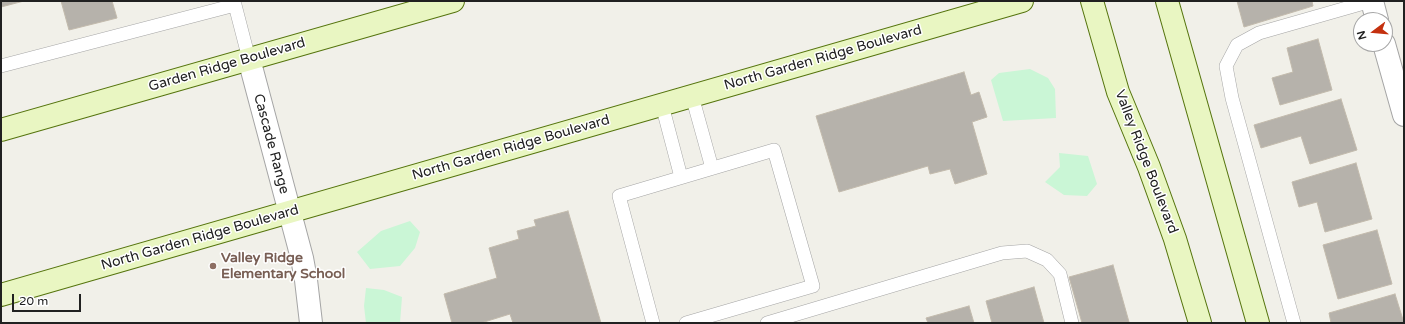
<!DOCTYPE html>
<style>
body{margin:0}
#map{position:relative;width:1405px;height:324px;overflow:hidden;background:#f1f0e9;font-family:"Varela Round",sans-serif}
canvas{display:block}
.frame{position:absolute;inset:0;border:2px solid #212121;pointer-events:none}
.north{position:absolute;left:1353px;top:12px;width:40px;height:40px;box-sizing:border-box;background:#fff;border:1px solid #a6a6a6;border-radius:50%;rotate:254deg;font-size:11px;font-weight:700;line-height:16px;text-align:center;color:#212121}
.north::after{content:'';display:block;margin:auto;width:14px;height:18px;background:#c4310f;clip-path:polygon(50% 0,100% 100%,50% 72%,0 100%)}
.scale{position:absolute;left:12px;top:294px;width:69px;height:18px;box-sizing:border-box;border:2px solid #212121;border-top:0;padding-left:5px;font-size:12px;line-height:14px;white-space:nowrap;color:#212121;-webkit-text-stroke:3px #fff;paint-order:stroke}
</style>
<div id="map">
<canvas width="1405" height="324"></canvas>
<div class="frame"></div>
<div class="north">N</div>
<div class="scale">20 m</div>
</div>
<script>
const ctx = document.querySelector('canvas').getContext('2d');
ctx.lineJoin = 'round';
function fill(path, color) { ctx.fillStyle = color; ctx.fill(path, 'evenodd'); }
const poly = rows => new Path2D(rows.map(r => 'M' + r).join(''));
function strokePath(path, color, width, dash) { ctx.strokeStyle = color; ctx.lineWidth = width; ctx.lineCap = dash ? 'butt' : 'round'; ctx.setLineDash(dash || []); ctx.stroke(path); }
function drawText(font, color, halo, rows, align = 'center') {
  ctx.font = font + ' "Varela Round",sans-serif'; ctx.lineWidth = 3; ctx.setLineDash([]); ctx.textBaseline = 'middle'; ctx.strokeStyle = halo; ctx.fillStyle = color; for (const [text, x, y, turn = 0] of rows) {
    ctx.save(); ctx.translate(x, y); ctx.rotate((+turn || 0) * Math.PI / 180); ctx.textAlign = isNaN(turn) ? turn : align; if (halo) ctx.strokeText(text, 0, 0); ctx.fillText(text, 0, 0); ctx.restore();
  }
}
fill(poly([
 [1030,69,1048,78,1055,89,1056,118,1003,121,991,80,999,73],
 [1059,153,1088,156,1097,184,1087,196,1064,195,1045,182,1060,167],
 [410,221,420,232,415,248,400,266,370,269,357,252,381,231],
 [366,288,384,290,402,297,400,323,366,323,364,306]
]), '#caf6d6');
const building = poly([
 [1,1,24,1,1,7,1,1],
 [61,1,112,1,117,18,69,30,61,1],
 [1237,1,1312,1,1313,6,1244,27,1237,1],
 [1318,39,1332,90,1280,105,1272,78,1293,72,1287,48,1318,39],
 [964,72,971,95,979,92,987,117,972,122,987,174,955,184,950,169,930,174,928,166,839,192,816,116,964,72],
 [1341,99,1357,150,1310,164,1301,136,1261,148,1254,125,1341,99],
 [1356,163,1372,219,1325,232,1317,202,1299,207,1292,182,1356,163],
 [568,211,601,323,513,323,510,314,481,323,452,323,444,294,497,278,489,248,519,239,517,231,536,226,534,220,568,211],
 [1377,230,1392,284,1338,299,1323,245,1377,230],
 [1113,265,1129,322,1082,323,1069,277,1113,265],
 [1034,287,1044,323,992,323,986,301,1034,287],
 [1395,294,1404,323,1331,323,1329,313,1395,294],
 [969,306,974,323,928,323,926,318,969,306]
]);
fill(building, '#b6b2ab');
strokePath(building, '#c2baac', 1);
const service = poly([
 [1,66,235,5,249,59],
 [692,96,712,168],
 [662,105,681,177],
 [653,323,619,196,774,150,813,286,686,323],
 [767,323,1002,253,1027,251,1047,260,1060,274,1072,323],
 [1294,323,1232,98,1226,66,1237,45,1259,33,1371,1]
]);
const minor = poly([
 [1372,1,1377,20],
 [1384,44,1404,115],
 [249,59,302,258,306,280,311,323]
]);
const secondary = poly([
 [1092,1,1118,92,1149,167,1175,239,1200,323],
 [1167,1,1258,323],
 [1,130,453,1],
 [1,295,1022,1]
]);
strokePath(service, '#a5a5a5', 14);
strokePath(minor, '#a5a5a5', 24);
strokePath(secondary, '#55740d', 24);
strokePath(service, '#fff', 13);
strokePath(minor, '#fff', 22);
strokePath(secondary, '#e9f6c2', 22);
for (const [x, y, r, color] of [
 [213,266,4,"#8d6e63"]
]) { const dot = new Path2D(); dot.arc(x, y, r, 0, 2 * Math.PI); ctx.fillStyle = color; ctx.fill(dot); strokePath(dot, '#fff', 1.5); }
drawText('14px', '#212121', '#fff', [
 ["North Garden Ridge Boulevard",823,58,-16],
 ["Garden Ridge Boulevard",227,65,-16],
 ["Cascade Range",271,144,75],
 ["North Garden Ridge Boulevard",511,148,-16],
 ["Valley Ridge Boulevard",1146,162,69],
 ["North Garden Ridge Boulevard",200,238,-16]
]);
drawText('bold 14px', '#785e54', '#fff', [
 ["Valley Ridge",221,258],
 ["Elementary School",221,274]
], 'left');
</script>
